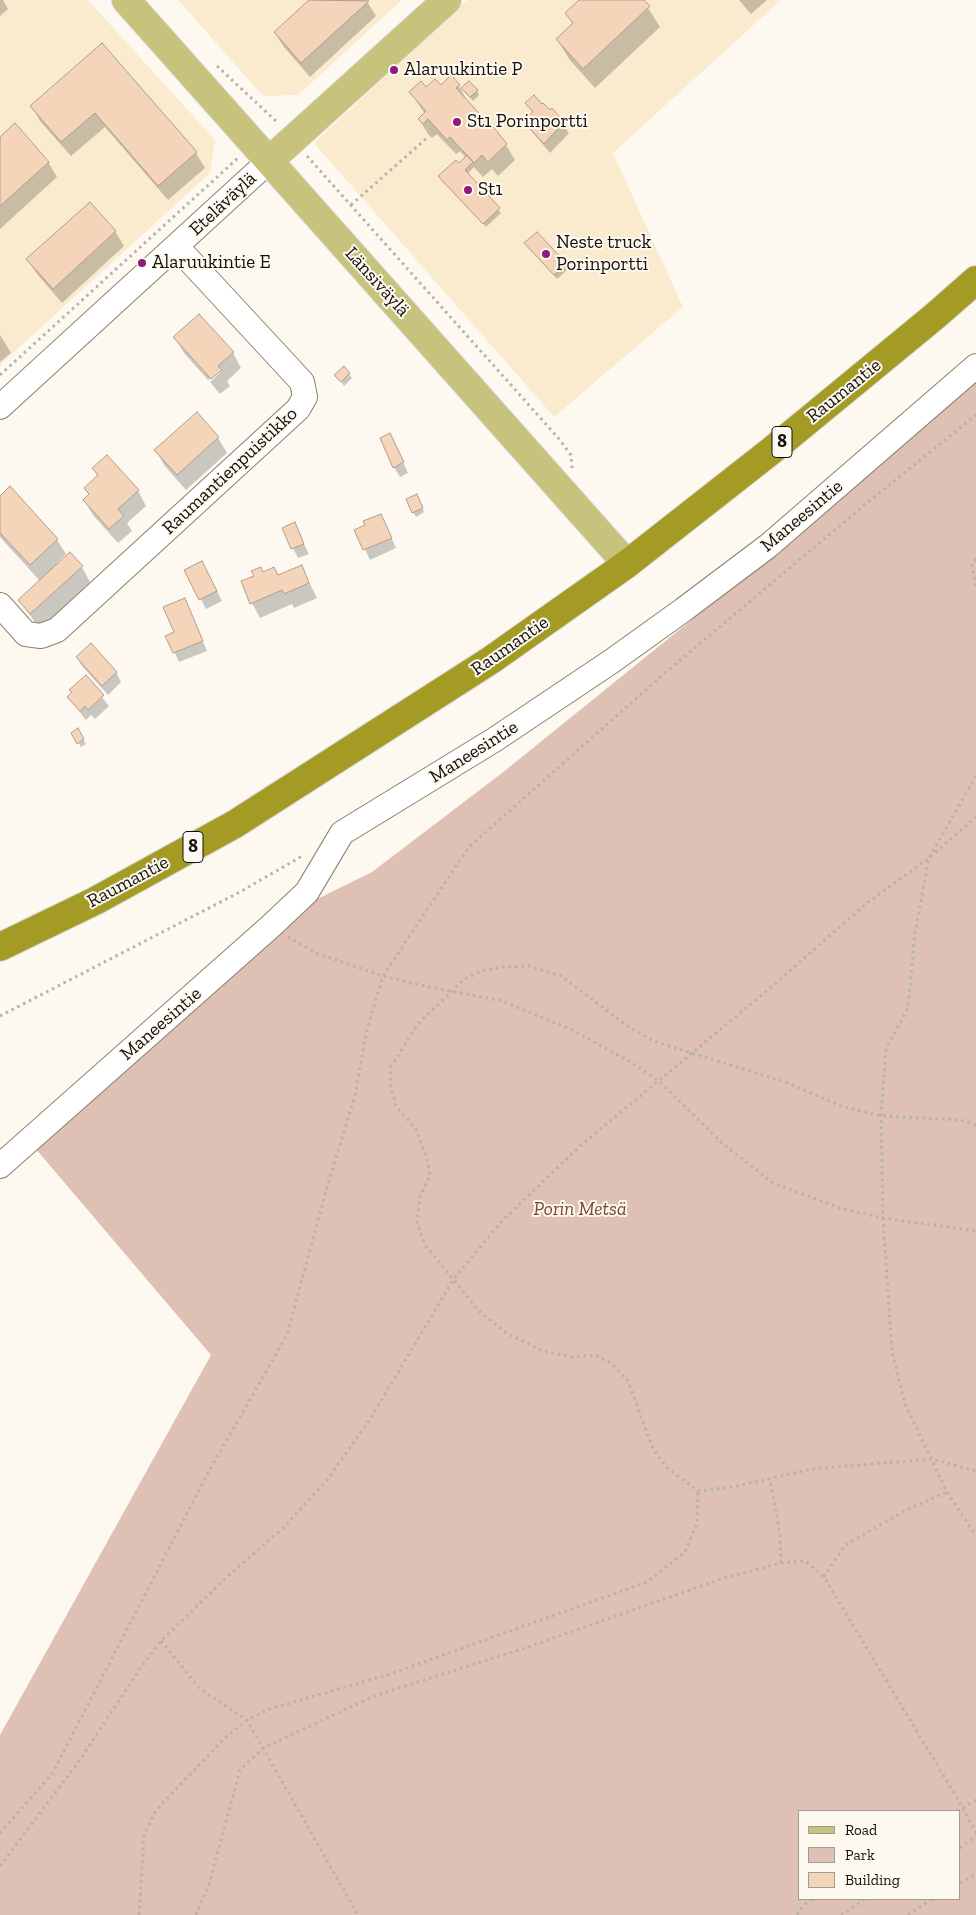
<!DOCTYPE html>
<meta charset="utf-8">
<style>
body{margin:0}
#map{position:relative;width:976px;height:1915px;overflow:hidden;background:#fdf9f0;font-family:"Zilla Slab",serif}
canvas{display:block}
.legend{position:absolute;left:798px;top:1810px;width:162px;height:90px;box-sizing:border-box;background:#fdf9f0;border:1px solid #a09c94;margin:0;padding:6px 9px;list-style:none;font-size:15px;color:#141009}
.legend li{display:flex;align-items:center;gap:10px;height:25px}
.legend b{width:25px;border:1px solid #a09c94}
</style>
<div id="map">
<canvas width="976" height="1915"></canvas>
<ul class="legend">
<li><b style="height:6px;background:#c8c37c"></b>Road</li>
<li><b style="height:14px;background:#dfc0b5"></b>Park</li>
<li><b style="height:14px;background:#f5d5ba"></b>Building</li>
</ul>
</div>
<script>
const ctx = document.querySelector('canvas').getContext('2d');
ctx.lineJoin = 'round';
function fill(path, color) { ctx.fillStyle = color; ctx.fill(path, 'evenodd'); }
const poly = rows => new Path2D(rows.map(r => 'M' + r).join(''));
function strokePath(path, color, width, dash) { ctx.strokeStyle = color; ctx.lineWidth = width; ctx.lineCap = dash ? 'butt' : 'round'; ctx.setLineDash(dash || []); ctx.stroke(path); }
function drawText(font, color, halo, rows, align = 'center') {
  ctx.font = font + ' "Zilla Slab",serif'; ctx.lineWidth = 4; ctx.setLineDash([]); ctx.textBaseline = 'middle'; ctx.strokeStyle = halo; ctx.fillStyle = color; for (const [text, x, y, turn = 0] of rows) {
    ctx.save(); ctx.translate(x, y); ctx.rotate((+turn || 0) * Math.PI / 180); ctx.textAlign = isNaN(turn) ? turn : align; if (halo) ctx.strokeText(text, 0, 0); ctx.fillText(text, 0, 0); ctx.restore();
  }
}
fill(poly([
 [0,0,88,0,215,140,210,173,0,365],
 [178,0,402,0,298,95,263,96],
 [467,0,781,0,613,153,683,307,554,417,314,143]
]), '#faebce');
fill(poly([
 [976,380,976,1915,0,1915,0,1735,211,1355,35,1148,309,903,372,872,502,773,772,555],
 [800,1811,960,1811,960,1899,800,1899]
]), '#dfc0b5');
fill(poly([
 [0,0,3,0,8,9,0,16],
 [311,0,366,0,376,16,310,77,284,47,275,33],
 [581,0,643,0,660,27,595,88,569,59,557,39,573,24,567,14],
 [739,0,767,0,751,14],
 [102,45,196,153,205,168,168,200,105,127,71,156,40,121,32,106],
 [459,86,467,101,506,145,515,160,498,176,492,169,483,177,474,167,467,174,501,213,486,227,442,181,466,158,460,151,456,154,437,134,432,138,428,134,419,119,425,114,411,93,426,88],
 [462,89,477,90,479,95,473,101],
 [527,103,550,111,551,110,569,133,550,153,524,122,533,114],
 [0,138,48,162,57,177,0,229],
 [115,231,124,246,62,303,37,274,28,260],
 [526,244,566,264,568,269,557,279],
 [199,316,233,353,241,368,227,381,230,386,220,394,210,382,222,371,222,368,208,380,184,353,175,338],
 [0,335,11,353,0,362],
 [349,374,352,378,344,386,336,375],
 [197,414,218,438,227,453,186,490,164,465,156,450],
 [395,445,408,473,400,477,394,467],
 [93,468,138,491,146,506,127,523,132,531,118,543,93,515,84,500,90,496,85,488,98,477],
 [0,498,57,540,66,554,57,563,58,565,82,567,90,582,40,629,19,600,40,581,0,537],
 [419,500,424,512,416,517,413,512],
 [381,515,396,548,370,560,356,531],
 [294,524,309,554,298,558,283,529],
 [301,566,317,598,294,608,292,604,260,618,252,603,263,573,278,576],
 [186,570,207,572,222,601,206,609],
 [185,600,207,651,179,662,167,636,175,633],
 [77,658,116,672,121,682,108,695,83,667],
 [86,677,109,706,95,719,91,715,86,720,68,697],
 [77,730,86,744,81,747,73,733]
]), '#0003');
const building = poly([
 [309,0,369,1,301,63,274,32,309,0],
 [579,0,644,0,650,6,583,69,556,39,573,23,565,13,579,0],
 [102,43,197,152,158,186,95,113,61,142,30,106,102,43],
 [451,75,460,85,456,88,490,125,491,124,507,144,488,162,482,155,474,163,450,137,447,140,428,119,423,124,418,119,426,111,409,92,421,81,426,87,435,79,441,85,451,75],
 [469,81,478,90,470,97,461,88,469,81],
 [534,95,542,104,543,103,550,110,552,108,564,122,544,144,523,121,533,112,525,103,534,95],
 [15,123,49,162,0,206,0,137,15,123],
 [467,155,473,162,465,170,500,208,483,224,438,176,456,160,459,163,467,155],
 [90,202,116,231,53,289,26,259,90,202],
 [537,232,567,264,554,275,524,243,537,232],
 [199,314,234,352,218,366,222,370,211,379,173,337,199,314],
 [344,366,350,373,341,382,334,375,344,366],
 [197,412,219,437,177,475,154,450,197,412],
 [390,433,404,462,393,468,380,438,390,433],
 [107,455,139,490,118,509,124,516,109,529,83,500,89,494,84,488,98,475,92,468,107,455],
 [10,486,58,539,30,565,0,533,0,496,10,486],
 [417,494,423,508,412,513,406,499,417,494],
 [381,514,392,538,363,550,354,530,365,525,363,521,381,514],
 [295,522,304,544,291,549,282,528,295,522],
 [70,552,83,566,30,614,18,600,70,552],
 [202,561,217,591,199,600,184,570,202,561],
 [302,565,309,583,284,594,282,590,250,604,241,581,254,576,251,571,261,567,263,572,274,567,278,575,302,565],
 [185,598,203,641,173,653,165,636,174,632,163,607,185,598],
 [91,643,117,672,102,686,76,657,91,643],
 [86,675,104,695,88,710,85,706,80,711,67,697,72,692,69,690,86,675],
 [78,728,84,739,77,744,71,733,78,728]
]);
fill(building, '#f5d5ba');
strokePath(building, '#b09d8e', 1);
const minor = poly([
 [0,407,269,161],
 [0,605,26,634,41,636,57,630,298,409,305,397,302,382,177,247],
 [0,1166,271,926,307,892,342,833,494,740,612,661,683,610,768,546,976,366]
]);
const major = poly([
 [126,0,627,564],
 [269,161,447,0]
]);
const highway = poly([
 [0,947,95,901,235,824,491,660,627,564,771,451,935,316,976,280]
]);
strokePath(minor, '#8a806c', 26);
strokePath(major, '#d9d9d8', 30);
strokePath(highway, '#d9d9d8', 30);
strokePath(poly([
 [217,66,278,123],
 [307,156,560,440,571,455,572,469],
 [351,205,428,137],
 [0,375,238,158],
 [976,559,972,565,976,586],
 [976,776,929,858,915,933,908,1008,886,1049,881,1116,883,1218,892,1352,905,1404,947,1492,976,1536],
 [288,937,316,953,383,976,419,985,502,1001,572,1030,629,1061,659,1081,722,1143,773,1183,840,1208,883,1218,976,1231],
 [0,1016,238,893,304,855],
 [976,1125,961,1120,881,1116,841,1106,785,1082,653,1041,626,1025,561,976,529,966,503,967,481,971,463,980,417,1025,391,1067,390,1083,396,1106,416,1129,426,1156,430,1176,420,1196,417,1222,425,1245,480,1312,508,1334,543,1351,573,1357,595,1355,611,1363,628,1381,653,1449,667,1468,698,1491,733,1487,812,1469,932,1459,976,1471],
 [781,1563,805,1561,824,1577,963,1808,976,1833],
 [824,1577,845,1545,908,1509,947,1492],
 [161,1641,200,1689,247,1720,358,1915],
 [957,1811,976,1800],
 [0,1833,52,1774,208,1473,287,1335,327,1187,355,1096,367,1029,383,976,469,847,666,672,867,503,976,415],
 [960,1848,976,1836],
 [0,1866,77,1764,140,1669,161,1641,229,1575,283,1528,328,1479,372,1416,453,1280,501,1222,580,1146,769,989,867,903,929,858,976,817],
 [960,1883,976,1874],
 [139,1915,144,1835,156,1810,225,1738,247,1720,270,1709,390,1674,647,1582,685,1552,697,1523,698,1491],
 [196,1915,209,1884,240,1770,263,1748,374,1696,528,1647,724,1578,781,1563,780,1534,770,1479],
 [797,1915,804,1905,812,1899],
 [841,1915,865,1899],
 [908,1915,932,1899]
]), '#b6b2aa', 3, [2.5, 4]);
strokePath(minor, '#fff', 24);
strokePath(major, '#c8c37c', 28);
strokePath(highway, '#a49b25', 28);
for (const [x, y, r, color] of [
 [394,70,5,"#8f1a7a"],
 [457,122,5,"#8f1a7a"],
 [468,190,5,"#8f1a7a"],
 [546,254,5,"#8f1a7a"],
 [142,263,5,"#8f1a7a"]
]) { const dot = new Path2D(); dot.arc(x, y, r, 0, 2 * Math.PI); ctx.fillStyle = color; ctx.fill(dot); strokePath(dot, '#fdf9f0', 2); }
for (const [x, y, w] of [
 [782,442,20],
 [193,847,20]
]) { const box = new Path2D(); box.roundRect(x - w / 2, y - 15.5, w, 31, 4); ctx.fillStyle = '#fdf9f0'; ctx.fill(box); strokePath(box, '#141009', 1); }
drawText('bold 18px', '#141009', null, [
 ["8",782,442],
 ["8",193,847]
]);
drawText('19px', '#141009', '#fdf9f0', [
 ["Alaruukintie P",404,70],
 ["St1 Porinportti",467,122],
 ["St1",478,190],
 ["Neste truck",556,243],
 ["Porinportti",556,265],
 ["Alaruukintie E",152,263]
], 'left');
drawText('19px', '#141009', '#fdf9f0', [
 ["Eteläväylä",223,204,-43],
 ["Länsiväylä",377,282,48],
 ["Raumantie",844,391,-39],
 ["Raumantienpuistikko",230,471,-43],
 ["Maneesintie",802,516,-40],
 ["Raumantie",510,646,-35],
 ["Maneesintie",474,752,-32],
 ["Raumantie",128,882,-28],
 ["Maneesintie",161,1024,-41]
]);
drawText('italic 19px', '#7a4430', '#fdf9f0', [
 ["Porin Metsä",580,1210]
]);
</script>
